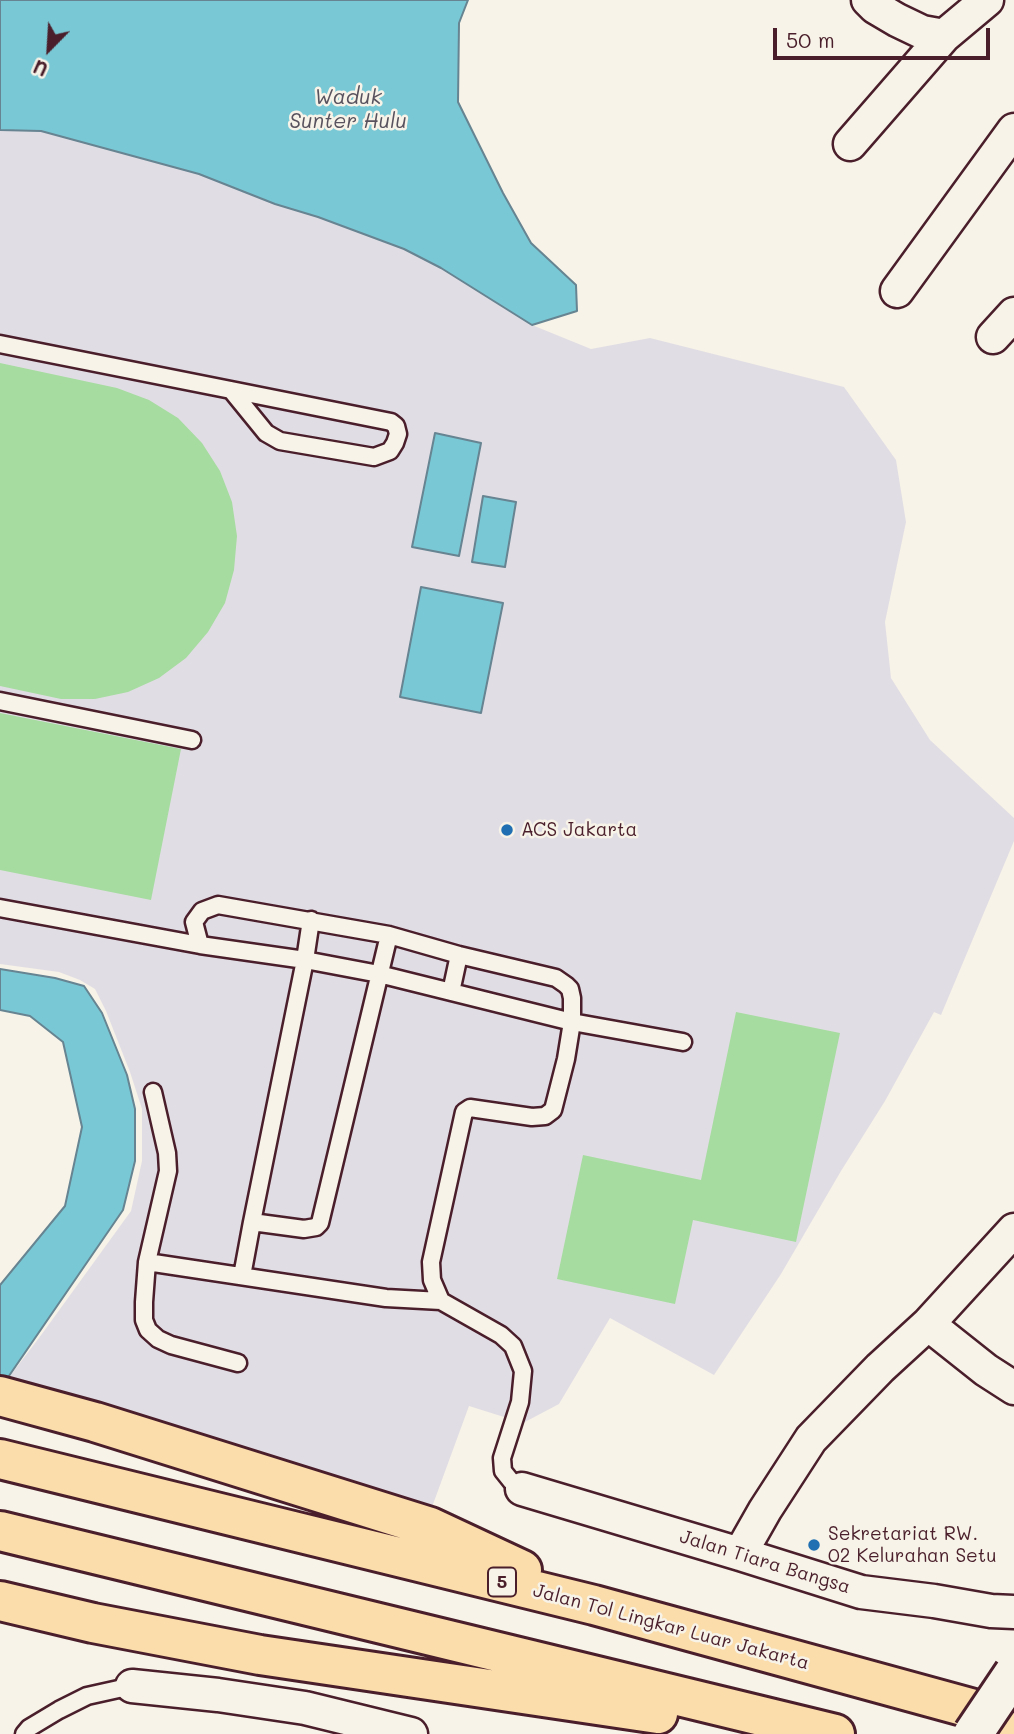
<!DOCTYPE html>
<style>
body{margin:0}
#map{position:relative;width:1014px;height:1734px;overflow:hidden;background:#f7f3e8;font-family:Mali,sans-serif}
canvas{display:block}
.north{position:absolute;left:14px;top:14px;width:70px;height:70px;-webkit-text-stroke:5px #f7f3e8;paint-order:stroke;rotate:204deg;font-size:19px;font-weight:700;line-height:28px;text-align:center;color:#4a1f2b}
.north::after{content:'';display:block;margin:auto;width:24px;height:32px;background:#4a1f2b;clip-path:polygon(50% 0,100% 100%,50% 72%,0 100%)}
.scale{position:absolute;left:773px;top:28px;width:217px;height:32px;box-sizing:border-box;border:4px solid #4a1f2b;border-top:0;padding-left:9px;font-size:21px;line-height:24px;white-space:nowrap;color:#4a1f2b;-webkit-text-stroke:5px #f7f3e8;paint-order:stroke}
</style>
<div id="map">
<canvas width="1014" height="1734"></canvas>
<div class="north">U</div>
<div class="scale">50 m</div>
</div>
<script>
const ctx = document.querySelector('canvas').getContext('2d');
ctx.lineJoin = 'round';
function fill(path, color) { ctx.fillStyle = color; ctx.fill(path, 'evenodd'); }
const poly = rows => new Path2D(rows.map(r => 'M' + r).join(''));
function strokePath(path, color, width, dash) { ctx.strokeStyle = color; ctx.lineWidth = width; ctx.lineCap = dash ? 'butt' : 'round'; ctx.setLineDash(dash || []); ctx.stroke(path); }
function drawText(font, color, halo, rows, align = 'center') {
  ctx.font = font + ' Mali,sans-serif'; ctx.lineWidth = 5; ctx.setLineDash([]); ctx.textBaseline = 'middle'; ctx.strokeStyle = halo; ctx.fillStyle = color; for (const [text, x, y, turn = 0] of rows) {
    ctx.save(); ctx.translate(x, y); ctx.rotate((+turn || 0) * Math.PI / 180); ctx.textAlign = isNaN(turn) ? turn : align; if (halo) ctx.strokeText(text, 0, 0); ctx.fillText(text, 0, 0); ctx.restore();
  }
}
fill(poly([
 [0,130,41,131,199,174,275,204,318,217,404,249,441,268,532,325,591,349,650,338,844,387,896,460,906,522,885,622,891,678,930,740,1014,818,1014,841,941,1015,934,1012,885,1101,841,1171,781,1274,714,1375,610,1318,559,1404,523,1423,469,1406,432,1507,6,1381,39,1338,131,1211,142,1161,142,1109,130,1072,106,1011,95,989,80,980,59,972,0,964]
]), '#e1dde4');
fill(poly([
 [0,363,117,388,149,400,178,418,202,443,220,471,232,502,237,536,234,570,225,603,208,632,186,658,159,678,128,692,95,699,61,699,0,686],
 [0,713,181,749,151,900,0,870],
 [736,1012,840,1033,796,1242,693,1220,675,1304,557,1279,583,1155,701,1180]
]), '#a6dca0');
const water = poly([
 [0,0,468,0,459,23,458,102,503,193,531,243,576,285,577,311,532,325,441,268,404,249,318,217,275,204,199,174,41,131,0,130,0,0],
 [435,433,481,443,459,556,412,547,435,433],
 [483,496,516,502,505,567,472,562,483,496],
 [421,587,503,603,481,713,400,697,421,587],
 [0,969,55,978,84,986,102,1013,127,1075,135,1109,135,1161,123,1210,0,1389,0,1285,65,1206,82,1127,63,1042,30,1016,0,1010,0,969]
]);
fill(water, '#79c8d5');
strokePath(water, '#668491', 2);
const service = poly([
 [0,344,231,390,391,422,396,426,398,434,395,443,390,451,374,457,280,441,266,433,231,390],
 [0,701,192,740],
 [0,908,200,945,305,960,379,974,572,1022,566,1059,553,1110,545,1116,532,1117,470,1108,464,1112,431,1262,432,1280,441,1301,501,1335,513,1346,523,1371,520,1402,502,1458,503,1471,511,1481,522,1489],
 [200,945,194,922,202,911,218,905,389,935,459,955,556,978,566,985,570,989,572,998,572,1022,683,1042],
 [451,992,459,955],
 [153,1092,167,1153,168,1171,147,1262,144,1302,144,1320,148,1330,158,1339,171,1345,238,1363],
 [252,1222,305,960,311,920],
 [147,1262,386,1298,441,1301],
 [242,1276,252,1222,304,1229,316,1227,320,1223,389,935],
 [24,1734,29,1728,59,1710,87,1696,132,1686]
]);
const minor = poly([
 [868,0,875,7,897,20,922,32,944,36],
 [850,144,944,36,987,0],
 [897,291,1014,130],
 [993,337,1014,314],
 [928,1324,986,1370,1014,1388],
 [522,1489,740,1554,861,1592,934,1601,991,1611,1014,1612],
 [740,1554,765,1510,811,1439,880,1368,928,1324,1014,1230],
 [132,1686,218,1695,305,1708,411,1734]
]);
const motorway = poly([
 [0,1396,95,1422,430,1527,522,1570],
 [0,1459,594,1605,1014,1720],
 [0,1531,835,1734],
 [0,1601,93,1623,260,1655,658,1714]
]);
strokePath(service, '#4a1f2b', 21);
strokePath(minor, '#4a1f2b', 37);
strokePath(motorway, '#4a1f2b', 44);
strokePath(service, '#f7f3e8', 16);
strokePath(minor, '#f7f3e8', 32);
strokePath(motorway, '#fbddab', 38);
const tertiaryBridge = poly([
 [973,1734,1014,1673]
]);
strokePath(tertiaryBridge, '#4a1f2b', 44, []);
strokePath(tertiaryBridge, '#f7f3e8', 38);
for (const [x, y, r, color] of [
 [507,830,7,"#1f6fb2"],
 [814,1545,7,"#1f6fb2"]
]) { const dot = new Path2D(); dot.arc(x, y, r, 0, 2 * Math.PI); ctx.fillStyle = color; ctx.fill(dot); strokePath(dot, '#f7f3e8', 2.5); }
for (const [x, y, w] of [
 [502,1582,28]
]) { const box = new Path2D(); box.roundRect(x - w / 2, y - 14.5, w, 29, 5); ctx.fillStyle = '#f7f3e8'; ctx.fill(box); strokePath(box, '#4a1f2b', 2); }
drawText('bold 18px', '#4a1f2b', null, [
 ["5",502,1582]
]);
drawText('19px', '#4a1f2b', '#f7f3e8', [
 ["ACS Jakarta",521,830],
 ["Sekretariat RW.",828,1534],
 ["02 Kelurahan Setu",828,1556]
], 'left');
drawText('19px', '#4a1f2b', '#f7f3e8', [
 ["Jalan Tiara Bangsa",765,1562,17],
 ["Jalan Tol Lingkar Luar Jakarta",671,1627,15]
]);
drawText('italic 21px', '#58525e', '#f7f3e8', [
 ["Waduk",348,98],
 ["Sunter Hulu",348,122]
]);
</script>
